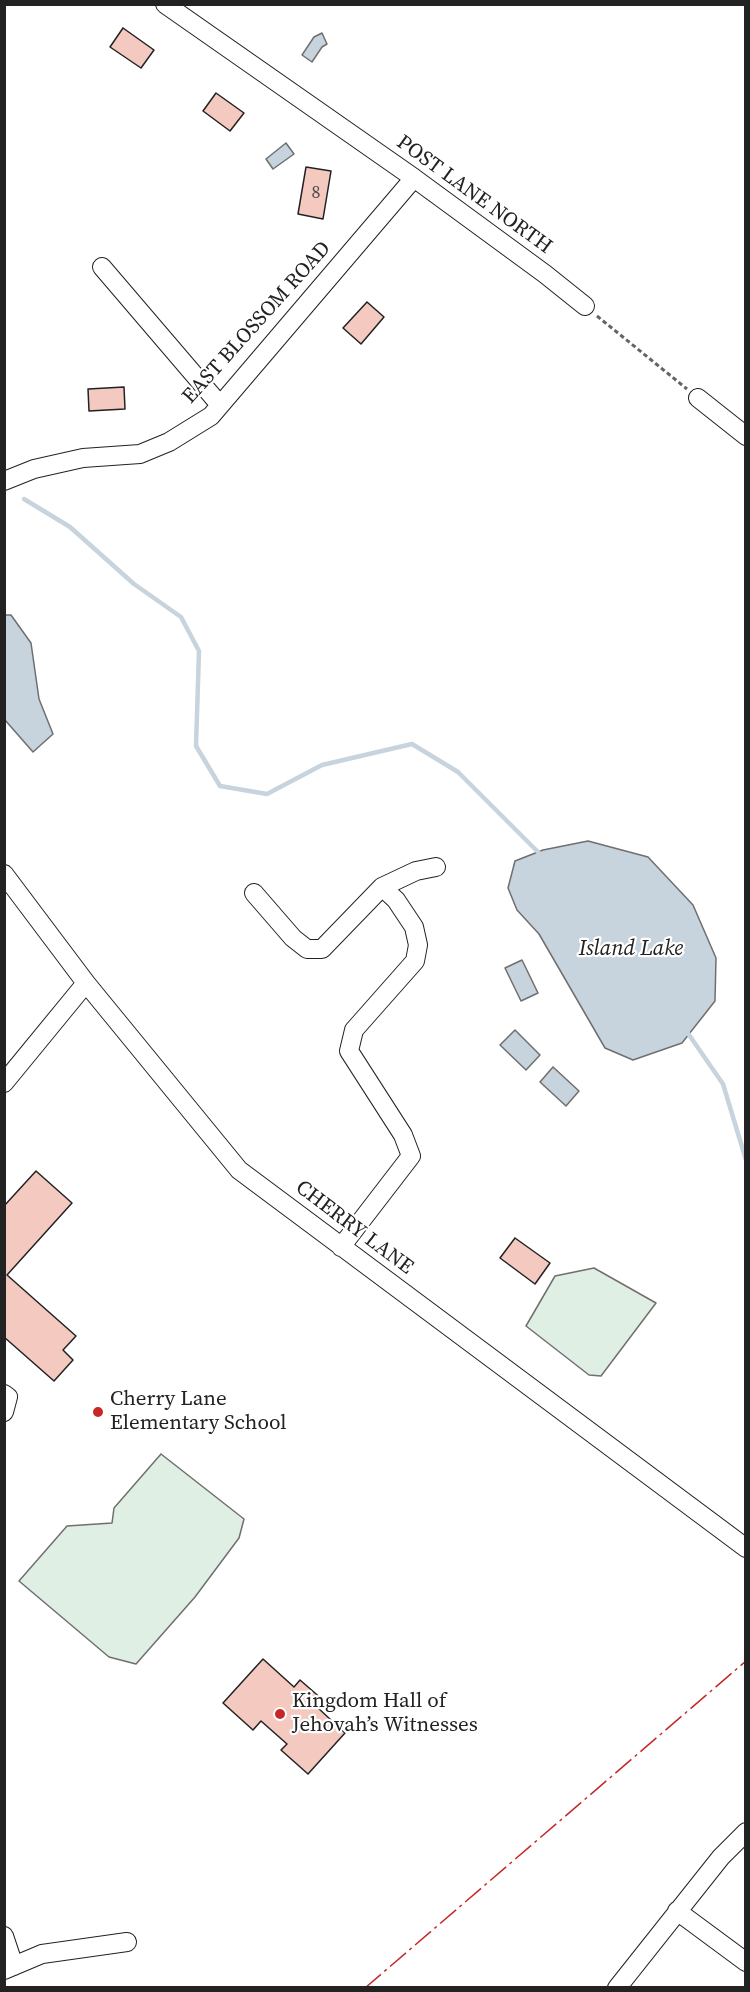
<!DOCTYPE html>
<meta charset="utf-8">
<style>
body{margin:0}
#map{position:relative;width:750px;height:1992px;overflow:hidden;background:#fff;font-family:"Source Serif 4",serif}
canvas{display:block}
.frame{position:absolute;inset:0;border:6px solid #222;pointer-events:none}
</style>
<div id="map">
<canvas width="750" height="1992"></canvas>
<div class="frame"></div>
</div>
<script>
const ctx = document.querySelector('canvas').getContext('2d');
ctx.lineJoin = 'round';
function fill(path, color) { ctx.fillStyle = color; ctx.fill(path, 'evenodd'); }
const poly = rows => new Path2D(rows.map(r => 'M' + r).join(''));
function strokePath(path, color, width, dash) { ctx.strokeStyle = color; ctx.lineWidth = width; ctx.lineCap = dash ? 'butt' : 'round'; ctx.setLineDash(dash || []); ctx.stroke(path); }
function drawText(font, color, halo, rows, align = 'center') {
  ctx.font = font + ' "Source Serif 4",serif'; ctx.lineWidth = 4.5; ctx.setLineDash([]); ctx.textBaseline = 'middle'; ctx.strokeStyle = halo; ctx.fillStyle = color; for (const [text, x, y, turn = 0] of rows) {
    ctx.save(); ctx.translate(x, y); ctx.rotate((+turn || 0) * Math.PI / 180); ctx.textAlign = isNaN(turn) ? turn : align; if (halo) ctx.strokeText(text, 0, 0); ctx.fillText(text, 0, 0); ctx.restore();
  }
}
const green = poly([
 [594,1268,656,1303,601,1376,589,1375,526,1326,555,1276,594,1268],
 [161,1454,244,1519,239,1538,195,1597,136,1664,109,1657,19,1581,67,1526,112,1523,114,1508,161,1454]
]);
fill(green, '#e0efe3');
strokePath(green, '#6f6f6f', 1.5);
const water = poly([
 [322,33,327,44,322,47,312,62,302,55,314,37,322,33],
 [286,143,294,154,273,169,266,159,286,143],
 [5,615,11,615,31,643,39,699,53,734,33,752,5,720,5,615],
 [588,841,648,857,693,905,716,958,715,1001,682,1043,633,1060,605,1048,539,934,517,910,508,888,515,861,543,850,588,841],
 [522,960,538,993,521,1001,505,968,522,960],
 [515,1030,540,1055,526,1070,500,1045,515,1030],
 [553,1067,579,1091,566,1106,540,1082,553,1067]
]);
fill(water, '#c7d3dd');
strokePath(water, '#6f6f6f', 1.5);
strokePath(poly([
 [24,499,70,527,134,584,181,617,199,651,196,746,220,786,267,794,322,765,412,744,458,772,541,855],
 [685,1029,723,1084,746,1160]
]), '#c7d3dd', 4.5);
const building = poly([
 [123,28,154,50,141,68,110,47,123,28],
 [216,93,244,113,230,131,203,111,216,93],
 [306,167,331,171,323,219,298,214,306,167],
 [367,302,384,317,361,344,343,328,367,302],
 [124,387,125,409,89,411,88,389,124,387],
 [36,1171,72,1203,7,1275,76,1336,63,1350,73,1360,54,1381,4,1337,4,1206,36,1171],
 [515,1238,550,1263,535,1284,500,1258,515,1238],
 [263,1659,294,1687,300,1680,323,1700,317,1707,345,1733,308,1774,281,1750,287,1744,261,1721,253,1730,223,1703,263,1659]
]);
fill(building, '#f3c9c0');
strokePath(building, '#222', 1.5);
const minor = poly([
 [165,4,414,178,545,274,585,306],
 [102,267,220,405],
 [698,398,746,436],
 [4,481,34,469,83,458,140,454,169,442,211,416,414,178],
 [4,874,86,983,239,1170,746,1548],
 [254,893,293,938,307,949,322,949,382,887,416,871,436,867],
 [4,1083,86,983],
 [341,1247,411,1156,403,1135,349,1051,354,1030,415,961,418,945,414,927,396,900,382,887],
 [4,1394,8,1397,4,1412],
 [677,1911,746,1962],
 [4,1936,14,1966],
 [4,1970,42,1954,127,1942],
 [617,1988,721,1857,746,1832]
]);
strokePath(minor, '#222', 20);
strokePath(poly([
 [597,316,687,389]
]), '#646464', 3, [4.5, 3]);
strokePath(minor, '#fff', 18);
strokePath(poly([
 [365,1988,746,1661]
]), '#c62828', 1.5, [21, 4.5, 3, 4.5]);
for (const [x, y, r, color] of [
 [98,1412,6,"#c62828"],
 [280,1714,6,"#c62828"]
]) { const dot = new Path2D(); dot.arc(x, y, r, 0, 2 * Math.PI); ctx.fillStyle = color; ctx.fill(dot); strokePath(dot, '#fff', 2); }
drawText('18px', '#564c4a', null, [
 ["8",316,193]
]);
drawText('21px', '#222', '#fff', [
 ["POST LANE NORTH",474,195,36],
 ["EAST BLOSSOM ROAD",257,323,-48],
 ["CHERRY LANE",354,1228,37]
]);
drawText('21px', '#222', '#fff', [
 ["Cherry Lane",110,1400],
 ["Elementary School",110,1424],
 ["Kingdom Hall of",292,1702],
 ["Jehovah’s Witnesses",292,1726]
], 'left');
drawText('italic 22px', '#222', '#fff', [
 ["Island Lake",631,949]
]);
</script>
